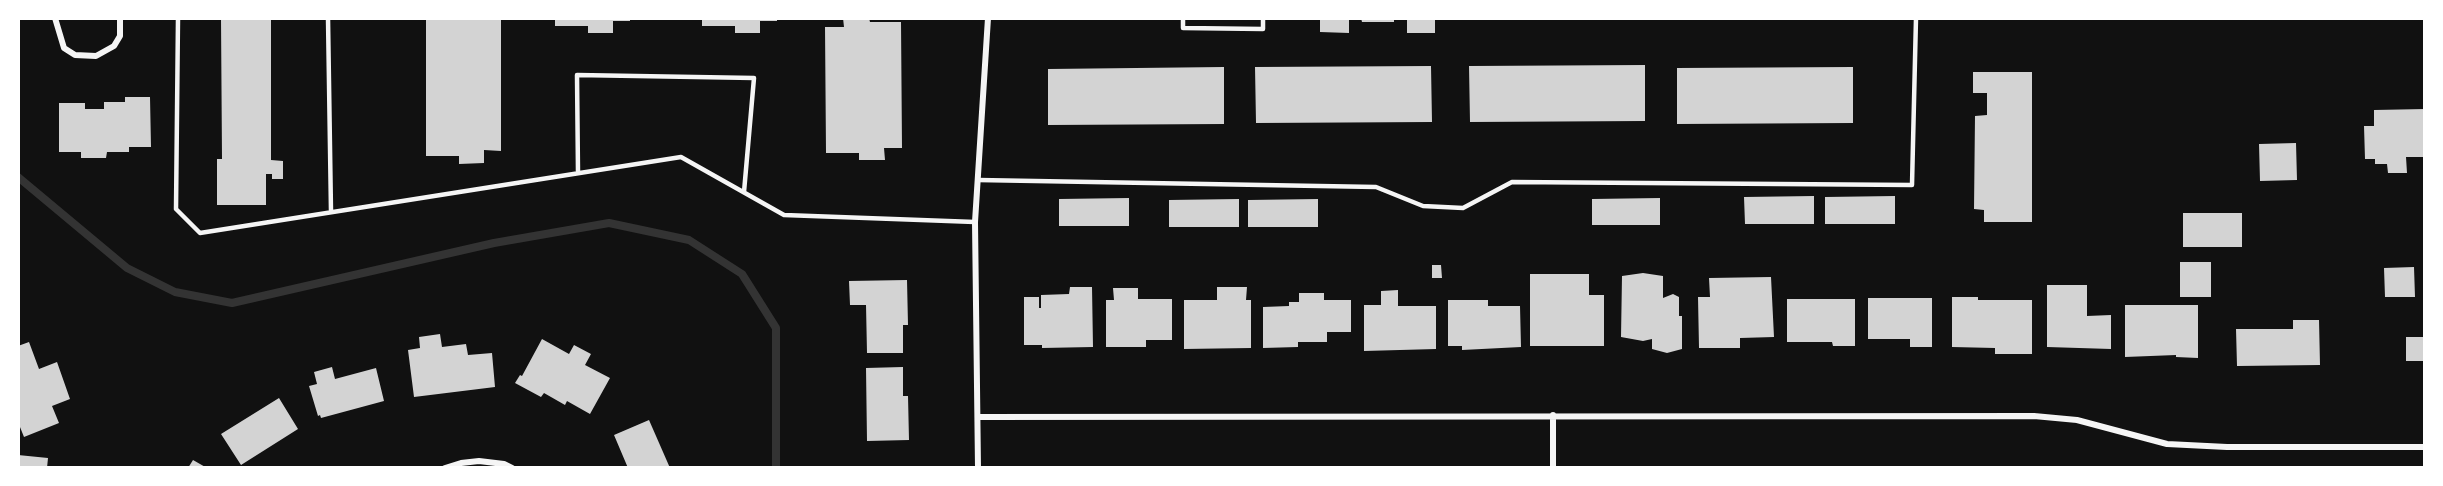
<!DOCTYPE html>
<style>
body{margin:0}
#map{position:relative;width:2443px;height:486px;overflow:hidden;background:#111;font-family:"DM Sans",sans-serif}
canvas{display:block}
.frame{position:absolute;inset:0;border:20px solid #fff;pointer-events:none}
</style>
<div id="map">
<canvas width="2443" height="486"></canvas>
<div class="frame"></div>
</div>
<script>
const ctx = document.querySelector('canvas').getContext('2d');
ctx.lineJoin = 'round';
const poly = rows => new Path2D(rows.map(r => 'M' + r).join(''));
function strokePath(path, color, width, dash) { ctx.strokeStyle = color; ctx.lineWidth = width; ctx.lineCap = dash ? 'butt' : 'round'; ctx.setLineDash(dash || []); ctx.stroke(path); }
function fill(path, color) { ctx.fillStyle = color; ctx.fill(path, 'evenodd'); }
strokePath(poly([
 [18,177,127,268,175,292,232,303,494,243,609,223,689,240,742,274,776,328,776,468]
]), '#333', 8);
fill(poly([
 [221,18,271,18,271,160,283,161,283,179,272,179,272,174,266,174,266,205,217,205,217,159,222,159],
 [426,18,501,18,501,151,484,150,484,163,459,164,459,156,426,156],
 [555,18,630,18,630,21,613,21,613,33,588,33,588,26,555,26],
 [702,18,777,18,777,21,760,21,760,33,735,33,735,26,702,26],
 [843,18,869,18,870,22,901,22,902,148,884,148,885,160,859,160,859,153,826,153,825,27,844,27],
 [1320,18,1349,18,1349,33,1320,32],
 [1361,18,1394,18,1394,22,1362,22],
 [1407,18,1435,18,1435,33,1407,33],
 [1645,65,1645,121,1470,122,1469,66],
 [1431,66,1432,122,1256,123,1255,67],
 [1224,67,1224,124,1048,125,1048,69],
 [1853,67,1853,123,1677,124,1677,68],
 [1973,72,2032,72,2032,222,1984,222,1984,210,1974,209,1975,116,1987,115,1987,93,1973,93],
 [125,97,150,97,151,147,129,147,129,152,107,152,106,158,81,158,81,152,59,152,59,103,85,103,85,109,104,109,104,102,125,102],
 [2425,109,2425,157,2406,157,2407,173,2388,173,2387,164,2375,164,2375,159,2365,159,2364,126,2374,126,2374,110],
 [2296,143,2297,180,2260,181,2259,144],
 [1814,196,1814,224,1745,224,1744,197],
 [1895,196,1895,224,1825,224,1825,197],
 [1129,198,1129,226,1059,226,1059,199],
 [1660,198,1660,225,1592,225,1592,199],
 [1239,199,1239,227,1169,227,1169,200],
 [1318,199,1318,227,1248,227,1248,200],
 [2183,213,2242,213,2242,247,2183,247],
 [2180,262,2211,262,2211,297,2180,297],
 [1432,265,1441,265,1442,278,1432,278],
 [2414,267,2415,297,2385,297,2384,268],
 [1643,273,1663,276,1663,298,1673,294,1679,297,1679,316,1682,316,1682,349,1667,353,1652,349,1652,339,1643,341,1621,337,1622,276],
 [1530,274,1589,274,1589,295,1604,295,1604,346,1530,346],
 [1771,277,1774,337,1740,338,1740,348,1699,348,1698,297,1710,297,1709,278],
 [907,280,908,325,903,325,903,353,867,353,866,305,850,305,849,281],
 [2047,285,2087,285,2087,316,2111,315,2111,349,2047,347],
 [1070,287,1092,287,1093,347,1042,348,1042,345,1024,345,1024,297,1039,297,1039,308,1041,308,1041,295,1069,294],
 [1217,287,1247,287,1246,300,1251,300,1251,348,1184,349,1184,300,1217,300],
 [1113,288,1138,288,1138,299,1172,299,1172,340,1146,340,1146,347,1106,347,1106,300,1114,300],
 [1398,290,1398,306,1436,306,1436,349,1364,351,1364,305,1381,305,1381,291],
 [1299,293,1324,293,1324,300,1351,300,1351,332,1327,332,1327,342,1298,342,1298,347,1263,348,1263,307,1289,306,1289,302,1299,302],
 [1952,297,1978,297,1978,300,2032,300,2032,354,1995,354,1995,348,1952,347],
 [1868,298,1932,298,1932,347,1910,347,1910,339,1868,339],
 [1787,299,1855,299,1855,346,1833,346,1832,342,1787,342],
 [1448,300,1488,300,1488,306,1520,306,1521,347,1462,350,1462,346,1448,346],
 [2125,305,2198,305,2198,358,2176,357,2176,355,2125,357],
 [2293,320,2319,320,2320,365,2237,366,2236,329,2293,329],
 [440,334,442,347,466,344,468,355,492,353,495,387,414,397,408,350,420,348,419,337],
 [2406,337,2425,337,2425,361,2406,361],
 [542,339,569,354,574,345,591,354,585,365,610,378,590,414,567,401,565,405,544,393,541,397,515,383,520,375,522,376],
 [29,342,39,369,57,362,70,399,52,406,59,423,24,437,18,422,18,346],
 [332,367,335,379,376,368,384,401,321,418,320,415,318,416,309,386,317,384,314,372],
 [903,367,903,396,908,396,909,440,867,441,866,368],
 [279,398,298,429,241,465,221,434],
 [649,420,670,468,628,468,614,435],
 [18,455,48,458,47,468,18,468],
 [193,460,207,468,188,468]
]), '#d3d3d3');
strokePath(poly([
 [178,18,176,209,200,233,681,157,784,215,975,222],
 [328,18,331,212],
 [1183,18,1183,28,1263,29,1263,18],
 [578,173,577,75,754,78,744,192],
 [978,180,1376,187,1423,206,1463,208,1512,182,1912,185,1916,18]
]), '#f5f5f5', 4.5);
strokePath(poly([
 [55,18,64,48,75,55,96,56,114,46,120,36,120,18],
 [1553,415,1553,468],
 [978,417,2034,416,2077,420,2167,444,2227,447,2425,447],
 [445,468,461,463,479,461,504,464,512,468],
 [978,468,975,222,988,18]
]), '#f5f5f5', 6);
</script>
